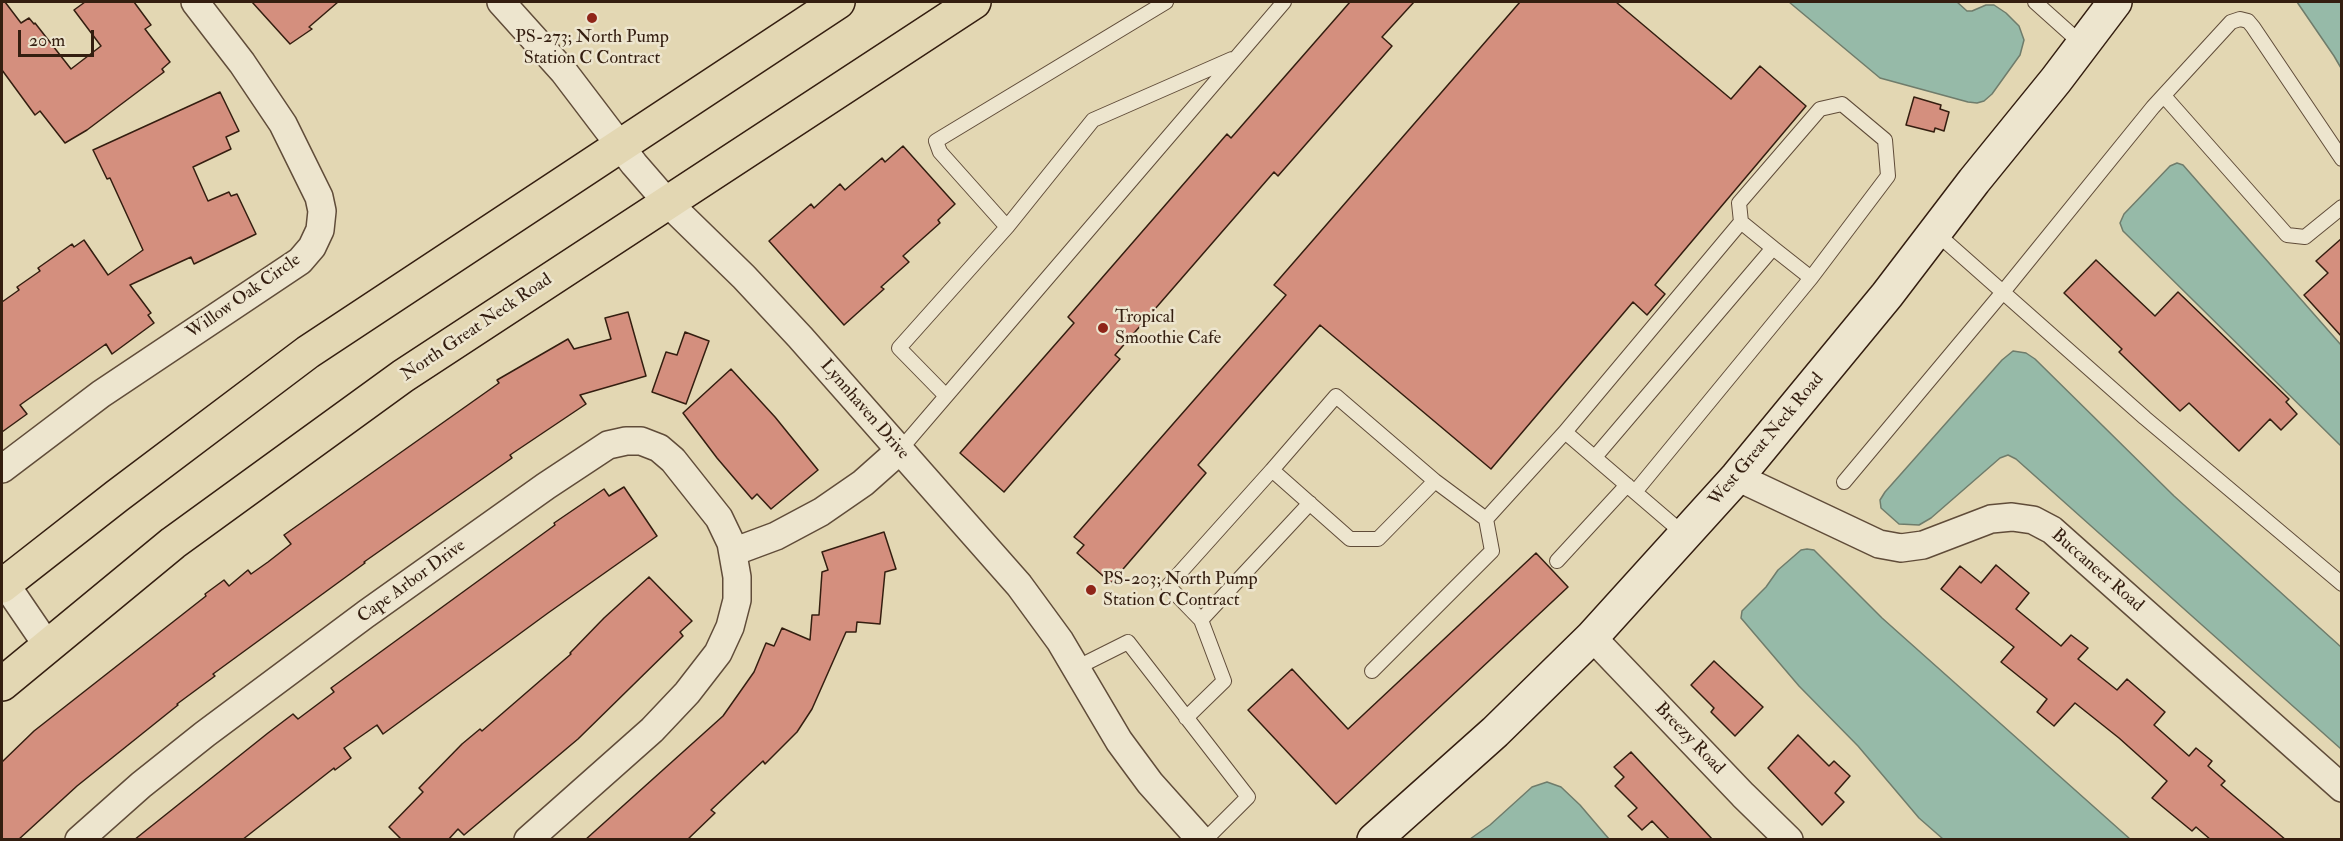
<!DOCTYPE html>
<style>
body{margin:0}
#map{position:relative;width:2343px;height:841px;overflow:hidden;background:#e3d7b3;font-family:"IM FELL Double Pica",serif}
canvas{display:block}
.frame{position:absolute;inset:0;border:3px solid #341e10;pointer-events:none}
.scale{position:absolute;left:18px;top:30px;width:76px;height:27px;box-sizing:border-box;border:3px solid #341e10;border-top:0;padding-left:8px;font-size:18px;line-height:21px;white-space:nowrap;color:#341e10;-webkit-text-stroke:4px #ede5ce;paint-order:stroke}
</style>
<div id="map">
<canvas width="2343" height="841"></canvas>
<div class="frame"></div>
<div class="scale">20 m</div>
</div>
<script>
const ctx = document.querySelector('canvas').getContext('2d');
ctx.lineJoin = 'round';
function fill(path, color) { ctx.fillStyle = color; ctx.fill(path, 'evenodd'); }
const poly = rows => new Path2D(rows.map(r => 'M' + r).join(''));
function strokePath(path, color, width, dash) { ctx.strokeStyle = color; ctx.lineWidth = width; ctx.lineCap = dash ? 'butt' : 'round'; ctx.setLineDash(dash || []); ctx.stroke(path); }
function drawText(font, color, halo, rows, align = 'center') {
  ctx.font = font + ' "IM FELL Double Pica",serif'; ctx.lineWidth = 5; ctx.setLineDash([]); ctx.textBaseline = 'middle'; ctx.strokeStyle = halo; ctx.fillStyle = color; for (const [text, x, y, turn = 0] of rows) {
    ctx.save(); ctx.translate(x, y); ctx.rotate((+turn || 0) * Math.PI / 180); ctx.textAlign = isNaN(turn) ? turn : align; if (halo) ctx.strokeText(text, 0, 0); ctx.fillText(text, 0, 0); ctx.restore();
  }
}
const water = poly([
 [1789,2,1957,2,1967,11,1972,11,1986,5,1994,5,2006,13,2019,26,2024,40,2020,55,1992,94,1984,101,1977,103,1968,102,1880,78,1789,2],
 [2297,2,2341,2,2341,68,2334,56,2297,2],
 [2177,163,2183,165,2341,345,2341,446,2123,231,2120,223,2124,214,2170,166,2177,163],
 [2013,351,2026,353,2035,359,2174,496,2341,647,2341,749,2016,459,2008,455,2000,458,1931,518,1919,525,1899,524,1881,508,1880,500,1885,492,2002,360,2013,351],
 [1807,549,1814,550,1882,618,2130,839,1943,839,1919,818,1858,746,1799,686,1741,618,1742,611,1766,587,1778,570,1801,550,1807,549],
 [1547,782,1561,787,1580,805,1609,839,1470,839,1490,825,1532,787,1547,782]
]);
fill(water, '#96baa8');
strokePath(water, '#6f7c6b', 1.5);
const building = poly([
 [2,2,5,2,21,23,29,18,34,24,35,23,71,69,101,46,74,10,85,2,134,2,151,25,145,29,170,62,162,69,164,72,87,130,65,143,40,111,35,115,2,70,2,2],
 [252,2,338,2,309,27,312,29,290,44,252,2],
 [1350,2,1414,2,1382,37,1392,46,1278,176,1274,172,1115,355,1120,359,1004,492,960,453,1074,323,1068,317,1227,134,1231,138,1350,2],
 [1520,2,1616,2,1731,99,1760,66,1806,106,1655,285,1665,294,1647,315,1633,302,1491,469,1320,325,1198,465,1206,473,1111,583,1077,553,1084,545,1074,537,1286,295,1274,285,1520,2],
 [220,92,239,131,226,137,231,149,193,167,208,201,229,192,231,196,237,194,256,234,194,264,191,257,130,285,151,313,148,315,154,323,112,354,106,344,20,405,27,414,2,432,2,302,19,290,17,287,40,271,38,268,72,244,74,247,84,240,108,275,143,250,110,178,107,179,93,150,220,92],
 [1914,97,1941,105,1940,109,1949,112,1944,131,1935,128,1934,132,1906,125,1914,97],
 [903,146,955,204,938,220,940,223,903,256,909,262,881,287,884,289,844,325,769,241,811,204,814,208,840,184,845,190,882,158,885,162,903,146],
 [2342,238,2342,337,2304,295,2328,273,2316,261,2342,238],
 [2096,260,2155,316,2178,292,2289,399,2286,402,2297,414,2281,430,2270,419,2239,451,2189,403,2180,411,2119,352,2122,349,2064,293,2096,260],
 [628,312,646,376,580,395,586,404,510,455,512,458,364,562,365,563,213,674,215,676,177,704,178,705,77,786,18,840,2,840,2,762,34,731,206,596,205,594,224,580,229,586,248,570,251,574,268,562,291,544,284,535,499,383,497,380,568,339,574,349,611,339,605,318,628,312],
 [685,332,709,341,686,404,652,392,666,352,677,355,685,332],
 [731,369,775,417,818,470,771,509,757,494,752,499,717,458,683,413,731,369],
 [624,487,657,536,548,613,383,734,377,725,344,748,351,758,335,770,334,768,242,840,134,840,268,733,293,714,298,719,334,692,331,688,555,525,554,523,604,489,609,496,624,487],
 [884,532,896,569,885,572,880,624,857,622,856,632,846,632,812,709,797,732,765,764,763,761,711,810,715,813,687,840,585,840,723,716,754,672,766,643,774,646,782,628,810,640,812,615,819,615,822,572,828,570,822,552,884,532],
 [1536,553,1568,587,1336,804,1248,710,1292,669,1348,729,1536,553],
 [1996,565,2029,593,2016,609,2061,646,2071,635,2088,648,2078,659,2117,690,2127,679,2165,712,2154,725,2189,756,2196,748,2212,761,2208,766,2225,781,2221,785,2286,840,2211,840,2196,827,2192,831,2152,798,2167,781,2119,738,2075,703,2054,726,2037,712,2047,699,2001,662,2014,647,1941,589,1960,566,1981,583,1996,565],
 [649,577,692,621,680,632,683,636,578,739,464,835,458,829,448,840,402,840,389,827,423,792,419,788,462,744,480,729,482,731,571,654,570,653,604,618,649,577],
 [1714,661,1763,707,1735,736,1711,712,1714,708,1691,685,1714,661],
 [1798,735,1829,766,1834,761,1850,776,1835,793,1844,802,1822,825,1768,768,1798,735],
 [1631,752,1713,840,1670,840,1652,821,1642,830,1628,816,1637,808,1615,786,1624,777,1614,767,1631,752]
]);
fill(building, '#d48f7e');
strokePath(building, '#341e10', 1.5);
const lane = poly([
 [2035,2,2083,45],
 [2164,96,2287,235,2305,237,2342,207],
 [1741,222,1739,203,1820,109,1842,104,1885,140,1888,176,1811,278],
 [1007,227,1093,120,1232,59],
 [1935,232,2145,418,2342,584],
 [946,396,899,348,1007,227,940,152,936,141,1166,2],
 [1565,432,1741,222,1773,248],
 [899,451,1284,2],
 [1595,457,1773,248,1811,278,1635,492],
 [1272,470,1336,396,1435,481,1486,519,1565,432,1685,535],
 [1844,482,2003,292,2153,107,2231,22,2240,19,2248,21,2253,27,2342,159],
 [1557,561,1627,485],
 [1201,620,1310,503],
 [1076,668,1128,642,1248,797,1205,840],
 [1372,671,1492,551,1486,519],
 [1186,718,1224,681,1201,620,1168,586,1272,470,1350,539,1378,539,1435,481]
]);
const street = poly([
 [501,2,564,72,634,164,667,202,744,277,800,337,1019,585,1060,641,1119,741,1150,783,1201,840],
 [2,469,101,394,300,261,312,247,320,230,322,211,319,197,283,124,242,63,195,2],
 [1737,477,1879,544,1901,548,1923,545,1991,519,2012,517,2033,520,2052,530,2342,788],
 [733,552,776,536,821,512,863,483,899,451],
 [2,579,47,645],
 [1592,637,1743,795,1789,840],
 [79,840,141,785,205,734,366,614,546,486,608,445,626,441,641,441,659,448,673,460,719,518,731,543,737,577,737,600,730,627,718,653,687,693,652,730,528,840]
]);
const secondary = poly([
 [1374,840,1495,732,1592,637,1737,477,1887,295,1974,181,2056,80,2115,2]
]);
const primary = poly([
 [2,586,117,496,308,352,838,2],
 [2,684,173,543,403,376,974,2]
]);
strokePath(lane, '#604c39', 16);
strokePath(street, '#604c39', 30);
strokePath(secondary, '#341e10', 36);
strokePath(primary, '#341e10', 36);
strokePath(lane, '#ede5ce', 14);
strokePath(street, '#ede5ce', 27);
strokePath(secondary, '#ede5ce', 33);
strokePath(primary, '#e3d7b3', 33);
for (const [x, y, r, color] of [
 [592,18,6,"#8f2418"],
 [1103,328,6,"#8f2418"],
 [1091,590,6,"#8f2418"]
]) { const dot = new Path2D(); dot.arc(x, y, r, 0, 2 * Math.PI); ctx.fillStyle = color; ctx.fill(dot); strokePath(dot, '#ede5ce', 2); }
drawText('18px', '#341e10', '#ede5ce', [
 ["PS-273; North Pump",592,38,"center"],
 ["Station C Contract",592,59,"center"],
 ["Tropical",1115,318],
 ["Smoothie Cafe",1115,339],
 ["PS-203; North Pump",1103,580],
 ["Station C Contract",1103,601]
], 'left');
drawText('18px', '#341e10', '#ede5ce', [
 ["Willow Oak Circle",244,297,-35],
 ["North Great Neck Road",477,328,-34],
 ["Lynnhaven Drive",864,410,49],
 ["West Great Neck Road",1767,440,-50],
 ["Buccaneer Road",2097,571,41],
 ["Cape Arbor Drive",412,582,-36],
 ["Breezy Road",1689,739,46]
]);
</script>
